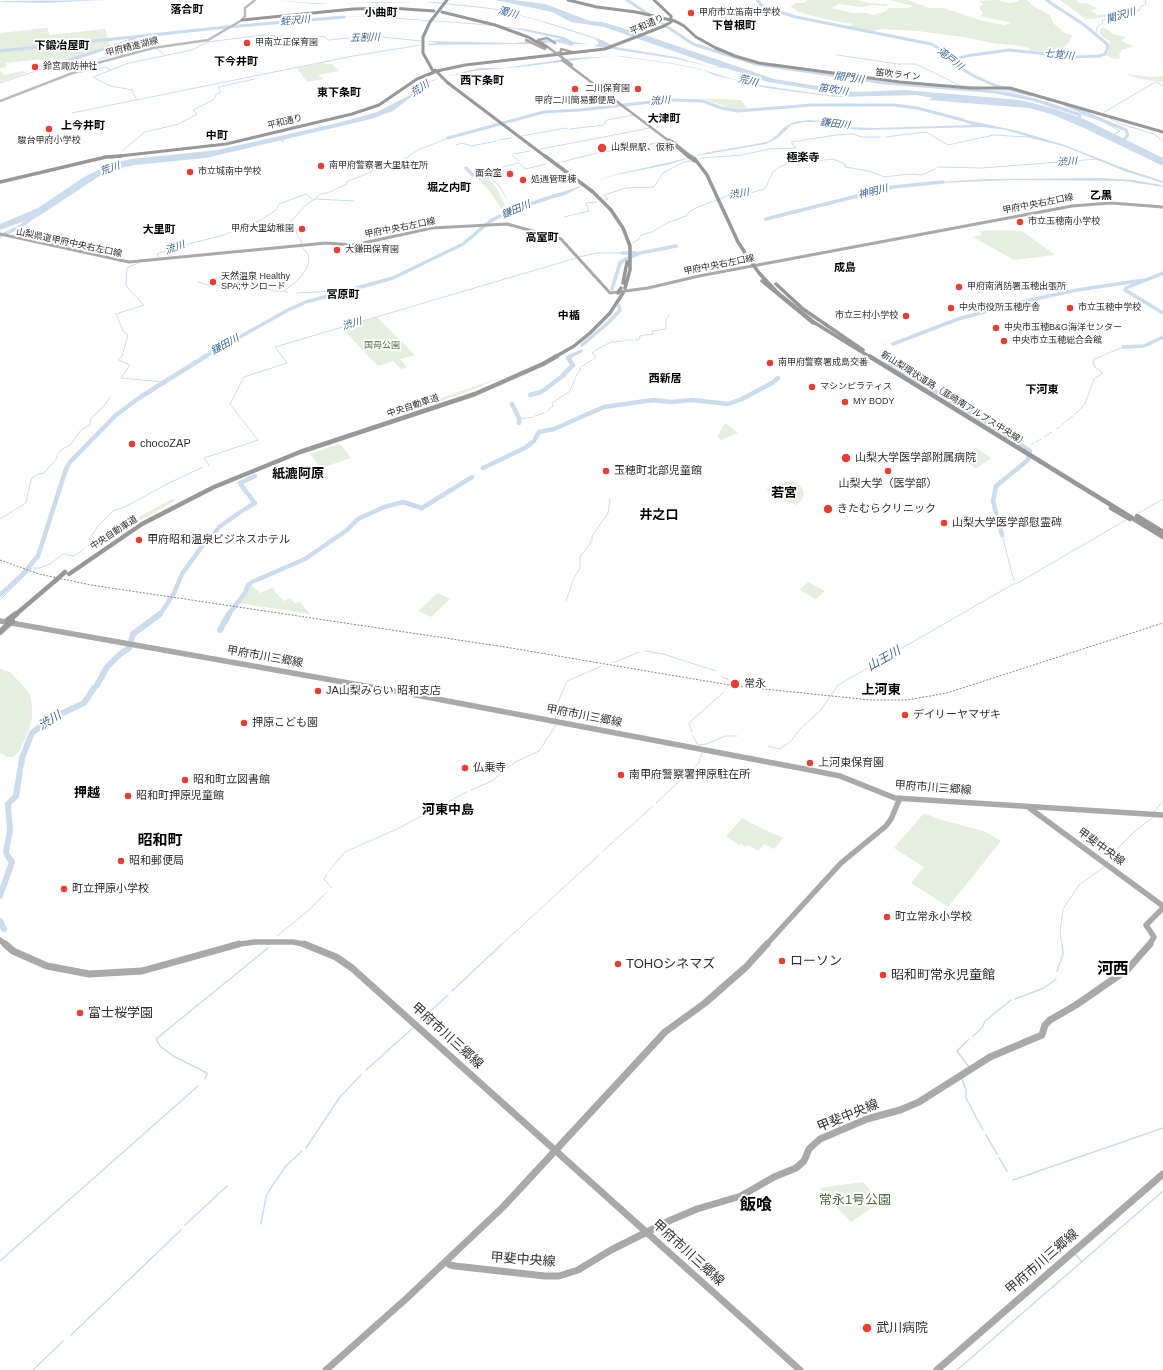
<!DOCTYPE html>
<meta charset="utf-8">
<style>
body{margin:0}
canvas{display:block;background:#fff}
</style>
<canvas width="1163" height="1370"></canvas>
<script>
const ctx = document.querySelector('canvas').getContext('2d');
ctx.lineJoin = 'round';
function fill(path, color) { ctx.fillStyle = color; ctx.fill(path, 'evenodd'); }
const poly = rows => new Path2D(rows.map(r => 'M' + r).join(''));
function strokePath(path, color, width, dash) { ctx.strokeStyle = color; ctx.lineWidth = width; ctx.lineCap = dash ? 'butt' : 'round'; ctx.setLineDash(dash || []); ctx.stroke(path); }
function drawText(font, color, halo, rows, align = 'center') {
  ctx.font = font + ' Arial,"Noto Sans JP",sans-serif'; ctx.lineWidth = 4; ctx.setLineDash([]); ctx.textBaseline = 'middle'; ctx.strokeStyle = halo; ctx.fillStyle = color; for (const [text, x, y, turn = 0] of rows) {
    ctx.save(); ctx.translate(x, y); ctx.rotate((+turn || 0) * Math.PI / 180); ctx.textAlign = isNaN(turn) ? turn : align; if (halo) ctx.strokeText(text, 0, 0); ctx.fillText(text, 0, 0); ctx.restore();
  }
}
fill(poly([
 [807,0,857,0,868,3,887,4,888,6,884,6,873,5,862,7,839,4,831,8,852,13,866,13,873,15,888,11,886,10,890,8,908,8,913,6,890,0,907,0,929,8,943,8,983,21,1004,25,1012,23,980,16,983,14,979,7,983,4,979,1,998,0,1009,3,1017,2,1019,0,1027,0,1033,6,1050,15,1053,23,1065,33,1073,35,1069,42,1061,51,1051,52,1028,50,1031,49,1021,46,991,43,970,38,918,31,882,29,872,31,848,27,853,24,823,19,799,12,790,6,795,5,794,4,795,3,804,3],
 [1060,0,1076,0,1079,4,1086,3,1095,7,1097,9,1090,10,1098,15,1116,12,1122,14,1110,17,1086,19],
 [1101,27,1110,31,1112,34,1126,37,1121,41,1134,46,1122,50,1119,55,1121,58,1114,59,1106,55,1108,53,1110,41,1103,37,1100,33],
 [46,28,48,28,49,35,105,29,110,46,64,61,55,62,53,58,5,63,7,64,6,67,0,68,0,33],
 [324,62,325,64,332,64,339,71,318,75,323,79,307,82,297,68],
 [0,71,4,75,22,71,27,73,0,82],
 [1127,74,1150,77,1163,76,1163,82,1141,79,1129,76],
 [690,98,741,100,748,109,732,109,704,99],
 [483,174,495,186,506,207,501,208,491,193,475,176],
 [999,230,1022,231,1055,255,1014,260,973,237,982,235,980,231],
 [377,317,415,355,400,359,407,367,401,369,393,361,378,366,342,328],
 [502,377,469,391,424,407,421,405],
 [725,423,738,433,721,440,717,437],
 [340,444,351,458,321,468,310,454],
 [974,447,991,458,976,469,967,462],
 [792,480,802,488,804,493,802,500,796,505,770,493,766,489],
 [172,499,176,500,126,528,123,526],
 [808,582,825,591,816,599,799,590],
 [251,584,260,593,274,587,275,592,284,601,290,598,295,604,300,602,310,614,238,603,246,595],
 [438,593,450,599,431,617,418,611],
 [0,669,10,672,26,689,30,695,32,707,32,717,29,730,19,752,13,757,8,757,0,753],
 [924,813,938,819,984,831,1001,841,948,907,911,883,924,867,894,848],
 [742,818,757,826,783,838,774,849,764,844,758,851,748,845,746,847,741,844,739,845,726,836],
 [863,1182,880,1202,851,1222,819,1188]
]), '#e5eedf');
fill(poly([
 [107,0,45,3,0,2,1,1],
 [272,0,327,4,376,2,435,2,491,8,531,18,556,25,602,40,616,47,676,57,711,67,719,67,604,27,571,22,552,12,495,0,513,0,545,4,590,21,602,22,636,32,774,79,854,92,905,90,1020,100,1052,108,1084,119,1163,158,1163,166,1084,128,1051,114,1029,108,928,100,933,98,916,95,837,97,819,95,767,88,714,75,703,70,673,64,616,56,593,58,529,66,474,71,452,76,457,74,450,75,430,82,393,111,371,119,206,158,135,165,116,169,98,177,39,216,0,230,0,224,38,208,84,177,112,163,132,159,217,150,338,123,377,112,410,95,426,82,479,68,504,68,573,58,621,56,671,63,701,69,732,79,766,86,819,94,848,95,768,82,726,68,711,67,677,59,593,46,599,44,596,39,533,19,491,9,425,2,315,4],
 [337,16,385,17,483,24,525,29,564,37,574,42,589,44,574,44,572,46,557,42,530,44,429,45,428,44,440,43,426,41,514,43,561,39,517,29,485,25,386,18],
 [957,118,1018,131,1062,144,1126,169,1163,181,1163,183,1127,172,1063,146,1026,137,1026,136,1006,130,982,127,861,130,848,129,822,122,804,122,791,125,778,138,766,144,696,156,667,165,616,175,586,184,563,196,552,198,550,196,617,174,675,161,709,152,767,142,776,136,783,128,794,122,808,120,822,121,849,127,873,128,973,125,955,119],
 [1101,178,1134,180,1162,185,1163,187,1124,181,1016,180,936,183,935,182,986,179]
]), '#ccdced');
strokePath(poly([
 [1093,34,1096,33,1097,27,1103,23,1102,20,1122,18,1124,15,1140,10,1140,7,1146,4,1145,0],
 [434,42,441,43],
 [157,49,164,54],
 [837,55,898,64,916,64,961,86,977,87],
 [73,74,105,67,111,70],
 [0,83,48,67,47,71,67,70,119,53,151,48],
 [997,89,1055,105,1102,121,1120,131,1114,134],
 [137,100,132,91,133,90,110,86,93,77,129,63,192,50,207,42,264,35,291,37,319,36,325,37,328,40,371,36,421,41],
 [72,113,353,56,421,45],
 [1103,113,1155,82,1163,85],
 [1111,119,1121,124,1154,134,1163,141],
 [570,129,604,125,607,120,633,115],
 [521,136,566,128,568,129],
 [886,137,926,132,948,145,994,135,1026,137],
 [499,140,511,138],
 [281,141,282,142,284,141,282,141],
 [456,145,462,143,471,146,497,141],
 [541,149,650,128],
 [122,151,145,132,179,124,197,114,193,110,213,100,216,96,215,95,221,92,218,87,255,79],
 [598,153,668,141],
 [514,154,530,151],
 [512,155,519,161],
 [699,160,701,158,742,155,769,149,796,148,791,142,836,135,853,134,862,137,881,137],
 [557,162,559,162],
 [561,162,597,153],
 [937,167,982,168,1098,159],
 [485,172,501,188,506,198],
 [473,175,518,163,526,169,546,164],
 [315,199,320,194,327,193,347,184,346,182,406,158,418,150,448,138],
 [720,199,734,193,750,193,765,189,773,172,779,167,788,164,833,159,845,164,845,167,869,171,884,177,909,174,922,175,935,169],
 [604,200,608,199,604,195,626,188,654,187,663,173,684,162,692,161],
 [564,217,589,211,586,203,596,202],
 [633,243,639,239,641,235,652,232,669,222,686,216,689,212,698,207,717,200],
 [301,244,301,240,297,235,296,229,291,221,307,204,315,199,354,201],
 [579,257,597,253,622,253],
 [159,258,157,254,173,248,224,235,261,220,276,210,279,204,284,202,306,194,313,200],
 [198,282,208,285,238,287,248,285,275,291,288,292],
 [284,291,297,281,306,270,309,261,308,254,302,247],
 [297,293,335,291,337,294],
 [667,318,669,315],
 [624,340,633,340],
 [635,340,639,340,640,336,653,334,652,331,666,329,666,319],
 [594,359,596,356,592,353,594,351,611,342,623,341],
 [581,367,592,360],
 [576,376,581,369,579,368],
 [121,378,130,365,118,360,122,356,128,335,123,331,116,314,144,305,126,286,127,268,140,262],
 [122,378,162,382],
 [547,411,553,406,552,403,569,392,576,377],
 [1074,415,1085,404,1094,379,1103,373,1095,367,1093,363,1094,359,1121,348],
 [535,416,544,413],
 [1070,418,1073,416],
 [519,419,533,417],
 [1066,421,1069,419],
 [1062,425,1065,422],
 [1056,429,1060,427],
 [1044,437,1052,432],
 [1036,442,1041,439],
 [1032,444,1034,443],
 [208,466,209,465,204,458,258,440,230,404,244,377,287,363,275,347,576,258],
 [1139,513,1163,499],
 [0,519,26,503,31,479,38,474,44,473,57,458,57,455,61,450,70,445,81,430,90,425,91,418,104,406,110,397],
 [1002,535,1014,581],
 [89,546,90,538,98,526,113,511,125,507,169,483,203,467],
 [1016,584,1126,520],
 [0,600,32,568,39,568,50,564,63,554,74,556,84,549],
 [566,601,574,578,580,568,580,557,592,541,592,536,608,513,610,499],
 [645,651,663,654,716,671],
 [613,663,639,652],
 [722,676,723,678,728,679,728,681],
 [726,689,727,686],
 [556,719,553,709,558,702,567,681,602,666],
 [692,732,689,723,724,692],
 [693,736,698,745,706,744,725,736,737,736],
 [768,746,779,749,790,742,800,729,821,710,838,685,1015,583],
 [471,790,492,781,515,762,539,751,556,725],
 [656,803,698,764,702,753],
 [1154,812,1163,801],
 [603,851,653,806],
 [1107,862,1115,851,1134,832,1153,817],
 [329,871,345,852,397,829,467,792],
 [327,874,324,879,332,888],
 [277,936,309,910,327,892],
 [501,945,599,855],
 [1062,945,1060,933,1063,909,1079,885,1104,867]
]), '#ccdced', 1);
strokePath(poly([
 [1057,971,1063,954,1062,944],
 [452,991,502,944],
 [1015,999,1044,988,1056,979],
 [421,1020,448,995],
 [973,1036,982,1028,985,1021,1011,1000],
 [969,1039,957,1051,969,1067],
 [366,1070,413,1028],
 [205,1079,207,1073,173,1056,160,1046,156,1039,268,948],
 [962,1079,966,1090,966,1098,983,1130],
 [986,1135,997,1154],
 [306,1148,340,1097,361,1075],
 [999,1158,1007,1171],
 [1013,1180,1163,1128],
 [261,1224,266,1197,270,1189,286,1166,302,1151],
 [185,1225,227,1186],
 [1076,1255,1081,1261],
 [0,1261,198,1086],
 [71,1335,181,1230],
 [33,1370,63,1341],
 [957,1370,1163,1191]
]), '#ccdced', 1.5);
strokePath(poly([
 [627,0,693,44,756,64,885,83,996,92,1035,100,1080,115,1079,120],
 [757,0,763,7,796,17,931,44,942,50,956,65,974,76,996,86,1031,95],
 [0,51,227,27,344,17],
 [952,60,966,56,1009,50,1076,57,1099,56,1105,54,1108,47,1107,44,1083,24,1046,0],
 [48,67,135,39],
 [1066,105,1126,130,1128,135,1122,142],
 [448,138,544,112,580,110,669,100,703,101,721,108,738,111,812,105,895,105,917,108,963,120]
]), '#ccdced', 3);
strokePath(poly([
 [466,168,473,175],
 [766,219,893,187,943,182],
 [0,236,20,227,34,216],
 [622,253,636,253],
 [1163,273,1126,288,1125,290,1163,313],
 [612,289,620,263,624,260,640,253,676,246],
 [893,344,958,319,1021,302,1077,290,1144,280],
 [582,345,609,322,620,310,619,306],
 [1123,347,1144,346,1163,337],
 [204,357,288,310,306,302,393,278,463,244,489,222,498,217,521,207,557,195],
 [569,357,581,351]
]), '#ccdced', 3.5);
strokePath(poly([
 [887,362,996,428,1030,451,1028,460,996,486,993,501,1002,535],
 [564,374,573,365,568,358,571,356],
 [530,395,541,392,564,375],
 [512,404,519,418,519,423],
 [483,468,525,448,534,441,539,432,554,429,604,407,653,400,671,402,692,400,728,404,742,399,772,383,778,378],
 [247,493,240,483,255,476],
 [249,495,253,501],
 [245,509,255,503],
 [219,527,242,511],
 [211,537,217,530],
 [0,595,22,575,38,556,66,469,70,462,116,415,142,396,206,356],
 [163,610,174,593,182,574,205,542],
 [159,615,162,612],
 [228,615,245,593,248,585,252,582,305,559,347,530,358,519,384,507,403,502,422,508,472,477]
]), '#ccdced', 4.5);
strokePath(poly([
 [220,630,229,614],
 [97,685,107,667,119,655,129,648,133,634,160,614],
 [21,766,22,758,32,733,48,720,84,703,94,688],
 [6,852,10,830,8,804,16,796,20,770],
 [0,896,12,862,7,855],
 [0,921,4,929]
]), '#ccdced', 6);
strokePath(poly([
 [0,101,101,62,153,48,208,40,242,20,245,16,245,8,255,0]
]), '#bbb', 2.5);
strokePath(poly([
 [526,40,545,49],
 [555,43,547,38,538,40,556,53],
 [555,54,561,52,561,49,572,52],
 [562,60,673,144],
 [672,141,692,157]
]), '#a9a9a9', 2.5);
strokePath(poly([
 [691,156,695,159],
 [0,234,129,262,326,243,354,245,432,228,507,224,561,239,610,293,648,288,699,276,1072,206,1111,203,1163,207]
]), '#a9a9a9', 3);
strokePath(poly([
 [0,621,416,695,810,770,840,776,895,798,1163,815],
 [1028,807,1163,906],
 [0,940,6,945],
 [233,945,255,942,293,942,308,945],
 [766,945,841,863,886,826,891,819,900,798],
 [1149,945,1154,937,1146,925,1163,908]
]), '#a9a9a9', 5.5);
strokePath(poly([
 [5,944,13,951,47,966,89,974,142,971,239,944],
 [304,944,336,957,352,968,800,1370],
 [446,1261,450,1265,455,1266,545,1276,559,1276,578,1270,611,1250,671,1220,697,1209,741,1196,774,1177,796,1168,804,1161,809,1149,820,1139,867,1119,900,1110,919,1102,990,1057,1042,1035,1045,1025,1050,1020,1076,1005,1128,969,1150,944],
 [326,1370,407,1298,503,1207,665,1032,705,1003,746,967,767,944],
 [937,1370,1163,1174]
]), '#a9a9a9', 7);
strokePath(poly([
 [568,0,597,7,636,12,675,21,684,26,696,37,716,48,735,56,759,63,900,82,970,88,1010,88,1163,132],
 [654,0,671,16,671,20],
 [442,12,495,25,528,37,546,47],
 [242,20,353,9,391,8,434,11],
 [433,71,423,53,423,37,430,22,447,0],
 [448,83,546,157],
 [669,140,689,157],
 [111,157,226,144,352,114,379,105,417,79,437,71,465,65,605,49,664,26,671,22,671,20]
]), '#989898', 3);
strokePath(poly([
 [545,156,593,192,611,210,623,228,630,246,630,270,625,288],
 [688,156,695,161],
 [695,159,707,175,738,242,749,259],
 [0,182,106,157,121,156],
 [762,281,813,323],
 [623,283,627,262],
 [776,284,803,309,863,350],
 [555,357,574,346,590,333,610,313,623,293]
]), '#989898', 3.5);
strokePath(poly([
 [1111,508,1130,519],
 [1137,516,1163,532],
 [69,574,142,524,214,487,300,452,475,394,543,364,557,356],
 [15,615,55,581]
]), '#989898', 4.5);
strokePath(poly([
 [8,620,16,614]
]), '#989898', 6);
strokePath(poly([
 [0,560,39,574,91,585,505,647,735,686,870,700,907,700,947,693,1163,623]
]), '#868686', 1, [2, 1.5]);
strokePath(poly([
 [556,53,572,65]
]), '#a9a9a9', 2.5);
strokePath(poly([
 [435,70,448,83]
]), '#989898', 3);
strokePath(poly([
 [749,259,759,273,777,292,815,323,870,357],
 [618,293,621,288]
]), '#989898', 3.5);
strokePath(poly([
 [869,356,1163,537],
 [55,581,65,572]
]), '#989898', 4.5);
strokePath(poly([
 [0,632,12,621]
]), '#989898', 6);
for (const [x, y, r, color] of [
 [691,13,4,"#e83e33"],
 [247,43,4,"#e83e33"],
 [35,67,4,"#e83e33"],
 [575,89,4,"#e83e33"],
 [638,89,4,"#e83e33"],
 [49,129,4,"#e83e33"],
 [602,148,5,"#e83e33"],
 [321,166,4,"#e83e33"],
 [190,172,4,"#e83e33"],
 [510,174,4,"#e83e33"],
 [523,180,4,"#e83e33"],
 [1020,222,4,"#e83e33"],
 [302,229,4,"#e83e33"],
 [337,250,4,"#e83e33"],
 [213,282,4,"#e83e33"],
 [959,287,4,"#e83e33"],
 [951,308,4,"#e83e33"],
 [1070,308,4,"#e83e33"],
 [906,316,4,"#e83e33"],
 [996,328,4,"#e83e33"],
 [1004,341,4,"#e83e33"],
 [770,363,4,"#e83e33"],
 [812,387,4,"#e83e33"],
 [845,402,4,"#e83e33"],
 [132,444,4,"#e83e33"],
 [846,458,5,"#e83e33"],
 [606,471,4,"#e83e33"],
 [888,471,4,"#e83e33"],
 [828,509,5,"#e83e33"],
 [944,523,4,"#e83e33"],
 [139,540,4,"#e83e33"],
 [735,684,5,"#e83e33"],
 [318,691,4,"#e83e33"],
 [905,715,4,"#e83e33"],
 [244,723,4,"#e83e33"],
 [810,763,4,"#e83e33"],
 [465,768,4,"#e83e33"],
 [621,775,4,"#e83e33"],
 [185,780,4,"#e83e33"],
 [128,796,4,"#e83e33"],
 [121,861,4,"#e83e33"],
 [64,889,4,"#e83e33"],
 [887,917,4,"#e83e33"],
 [782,961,4,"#e83e33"],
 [618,964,4,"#e83e33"],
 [883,975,4,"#e83e33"],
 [80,1013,4,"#e83e33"],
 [867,1328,5,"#e83e33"]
]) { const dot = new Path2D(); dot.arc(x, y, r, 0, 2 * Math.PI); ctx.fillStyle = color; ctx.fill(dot); strokePath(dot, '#fff', 1.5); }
drawText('9px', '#313131', '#fff', [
 ["甲府市立笛南中学校",699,13],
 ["甲南立正保育園",255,43],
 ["鈴宮諏訪神社",43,67],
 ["二川保育園",630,89,"right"],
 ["甲府二川簡易郵便局",575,101,"center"],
 ["駿台甲府小学校",49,141,"center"],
 ["山梨県駅、仮称",611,148],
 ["南甲府警察署大里駐在所",329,166],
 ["市立城南中学校",198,172],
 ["面会室",502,174,"right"],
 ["処遇管理棟",531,180],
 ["市立玉穂南小学校",1028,222],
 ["甲府大里幼稚園",294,229,"right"],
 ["大鎌田保育園",345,250],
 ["天然温泉 Healthy",221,277],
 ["SPA;サンロード",221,287],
 ["甲府南消防署玉穂出張所",967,287],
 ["中央市役所玉穂庁舎",959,308],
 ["市立玉穂中学校",1078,308],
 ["市立三村小学校",898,316,"right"],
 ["中央市玉穂B&G海洋センター",1004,328],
 ["中央市立玉穂総合会館",1012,341],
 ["南甲府警察署成島交番",778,363],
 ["マシンピラティス",820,387],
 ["MY BODY",853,402]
], 'left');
drawText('9px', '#313131', '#fff', [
 ["平和通り",647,25,-24],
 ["甲府精進湖線",132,47,-14],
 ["笛吹ライン",898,75,6],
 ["平和通り",285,122,-14],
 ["甲府中央右左口線",1038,204,-11],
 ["甲府中央右左口線",400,228,-11],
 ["山梨県道甲府中央右左口線",69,243,12],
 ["甲府中央右左口線",719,265,-11],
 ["新山梨環状道路（韮崎南アルプス中央線）",954,399,32],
 ["中央自動車道",413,406,-18],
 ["中央自動車道",114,533,-33]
]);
drawText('9px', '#4d6e3d', '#fff', [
 ["国母公園",382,346]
]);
drawText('italic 10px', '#3d6795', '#fff', [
 ["濁川",508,13,15],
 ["関沢川",1121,16,-16],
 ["蛭沢川",295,21,-5],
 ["五割川",365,38,-2],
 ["七覚川",1059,55,6],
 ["滝戸川",950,59,38],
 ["間門川",849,78,8],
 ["荒川",748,81,13],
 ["荒川",420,89,-33],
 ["笛吹川",833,90,9],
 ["流川",660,101,-4],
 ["鎌田川",835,124,7],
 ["渋川",1067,162,-4],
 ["荒川",110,169,-20],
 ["神明川",873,192,-14],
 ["渋川",739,194,-9],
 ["鎌田川",516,210,-23],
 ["流川",175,248,-20],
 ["渋川",352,324,-17],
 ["鎌田川",225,345,-29]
]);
drawText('bold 11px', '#000', '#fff', [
 ["落合町",187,10],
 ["小曲町",381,13],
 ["下曽根町",734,26],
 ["下鍛冶屋町",62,46],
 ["下今井町",236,62],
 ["西下条町",482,81],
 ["東下条町",339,93],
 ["大津町",664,119],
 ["上今井町",83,126],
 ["中町",217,136],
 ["極楽寺",803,158],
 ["堀之内町",449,188],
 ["乙黒",1101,196],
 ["大里町",159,230],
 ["高室町",542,238],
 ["成島",845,268],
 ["宮原町",343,295],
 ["中楯",569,316],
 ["西新居",665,379],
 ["下河東",1042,390]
]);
drawText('11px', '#313131', '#fff', [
 ["chocoZAP",140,444],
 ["山梨大学医学部附属病院",855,458],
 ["玉穂町北部児童館",614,471],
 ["山梨大学（医学部）",888,484,"center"],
 ["きたむらクリニック",837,509],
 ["山梨大学医学部慰霊碑",952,523],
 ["甲府昭和温泉ビジネスホテル",147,540],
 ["常永",744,684],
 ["JA山梨みらい 昭和支店",326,691],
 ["デイリーヤマザキ",913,715],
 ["押原こども園",252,723],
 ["上河東保育園",818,763],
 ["仏乗寺",473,768],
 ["南甲府警察署押原駐在所",629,775],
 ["昭和町立図書館",193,780],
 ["昭和町押原児童館",136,796],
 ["昭和郵便局",129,861],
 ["町立押原小学校",72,889],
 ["町立常永小学校",895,917]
], 'left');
drawText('11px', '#313131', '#fff', [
 ["甲府市川三郷線",265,657,10],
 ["甲府市川三郷線",584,716,11],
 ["甲府市川三郷線",933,788,4],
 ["甲斐中央線",1101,847,36]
]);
drawText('italic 12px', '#3d6795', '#fff', [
 ["山王川",884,659,-30],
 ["渋川",50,721,-32]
]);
drawText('bold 13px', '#000', '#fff', [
 ["紙漉阿原",298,474],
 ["若宮",784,493],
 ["井之口",659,515],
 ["上河東",881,690],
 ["押越",87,793],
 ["河東中島",448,810]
]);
drawText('13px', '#313131', '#fff', [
 ["ローソン",790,961],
 ["TOHOシネマズ",626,964],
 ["昭和町常永児童館",891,975],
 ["富士桜学園",88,1013],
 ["武川病院",876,1328]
], 'left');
drawText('13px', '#313131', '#fff', [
 ["甲府市川三郷線",447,1036,42],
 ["甲斐中央線",848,1116,-22],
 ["甲府市川三郷線",688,1253,42],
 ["甲斐中央線",523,1260,4],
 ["甲府市川三郷線",1042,1262,-41]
]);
drawText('13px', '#4d6e3d', '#fff', [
 ["常永1号公園",855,1200]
]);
drawText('bold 15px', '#000', '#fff', [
 ["昭和町",160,841]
]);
drawText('bold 16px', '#000', '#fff', [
 ["河西",1113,970],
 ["飯喰",756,1206]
]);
</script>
